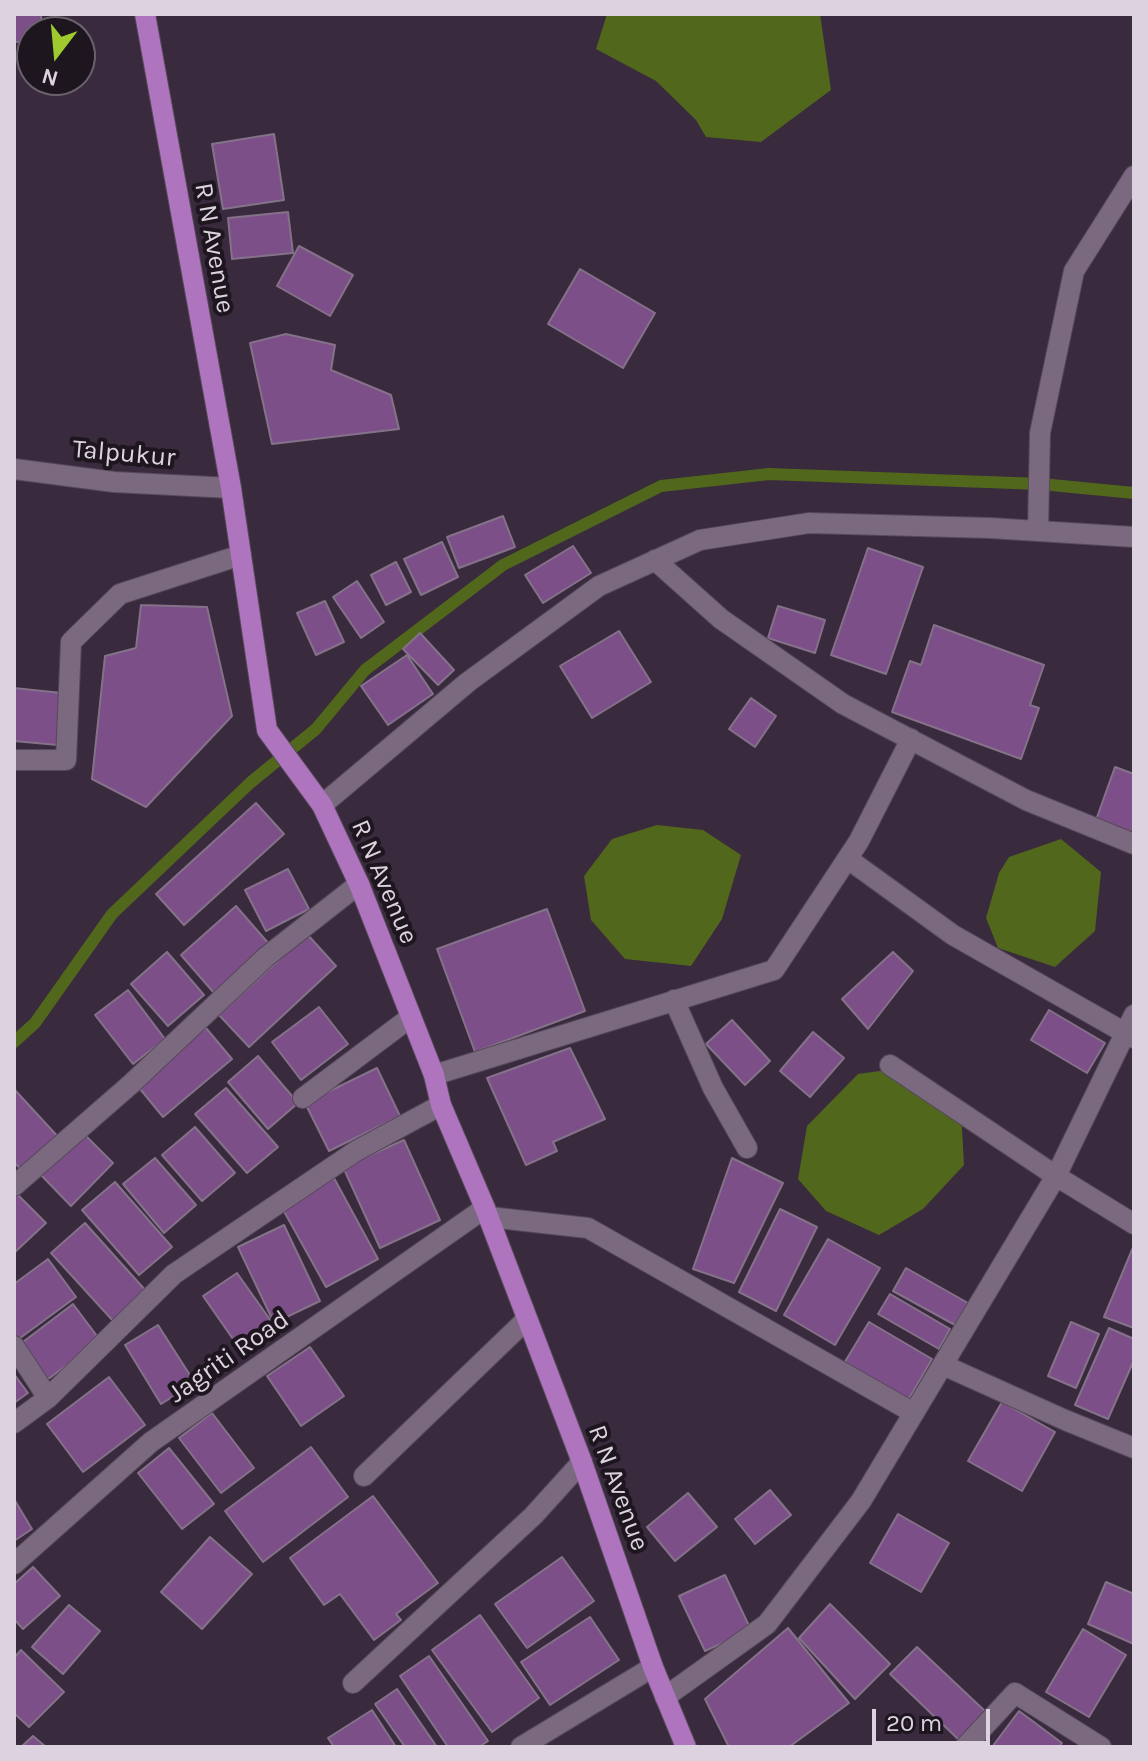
<!DOCTYPE html>
<style>
body{margin:0}
#map{position:relative;width:1148px;height:1761px;overflow:hidden;background:#3a2a3e;font-family:Karla,sans-serif}
canvas{display:block}
.frame{position:absolute;inset:0;border:16px solid #ddd3e0;pointer-events:none}
.north{position:absolute;left:16px;top:16px;width:80px;height:80px;box-sizing:border-box;background:#1d161f;border:2px solid #6a626c;border-radius:50%;rotate:196deg;font-size:22px;font-weight:700;line-height:32px;text-align:center;color:#ddd3e0}
.north::after{content:'';display:block;margin:auto;width:28px;height:36px;background:#9fca2d;clip-path:polygon(50% 0,100% 100%,50% 72%,0 100%)}
.scale{position:absolute;left:872px;top:1709px;width:118px;height:36px;box-sizing:border-box;border:4px solid #ddd3e0;border-top:0;padding-left:10px;font-size:24px;line-height:28px;white-space:nowrap;color:#ddd3e0;-webkit-text-stroke:6px #1d161f;paint-order:stroke}
</style>
<div id="map">
<canvas width="1148" height="1761"></canvas>
<div class="frame"></div>
<div class="north">N</div>
<div class="scale">20 m</div>
</div>
<script>
const ctx = document.querySelector('canvas').getContext('2d');
ctx.lineJoin = 'round';
function fill(path, color) { ctx.fillStyle = color; ctx.fill(path, 'evenodd'); }
const poly = rows => new Path2D(rows.map(r => 'M' + r).join(''));
function strokePath(path, color, width, dash) { ctx.strokeStyle = color; ctx.lineWidth = width; ctx.lineCap = dash ? 'butt' : 'round'; ctx.setLineDash(dash || []); ctx.stroke(path); }
function drawText(font, color, halo, rows, align = 'center') {
  ctx.font = font + ' Karla,sans-serif'; ctx.lineWidth = 8; ctx.setLineDash([]); ctx.textBaseline = 'middle'; ctx.strokeStyle = halo; ctx.fillStyle = color; for (const [text, x, y, turn = 0] of rows) {
    ctx.save(); ctx.translate(x, y); ctx.rotate((+turn || 0) * Math.PI / 180); ctx.textAlign = isNaN(turn) ? turn : align; if (halo) ctx.strokeText(text, 0, 0); ctx.fillText(text, 0, 0); ctx.restore();
  }
}
fill(poly([
 [607,14,820,14,831,90,761,142,706,137,696,120,656,81,596,49],
 [657,825,703,830,741,855,722,919,691,966,625,959,591,920,584,876,612,839],
 [1061,839,1101,872,1095,931,1055,967,998,948,986,918,999,873,1009,857],
 [887,1070,961,1111,964,1165,923,1209,879,1235,826,1211,798,1179,807,1126,858,1074]
]), '#51671b');
strokePath(poly([
 [14,1042,35,1023,112,914,250,783,316,729,365,670,503,565,661,486,769,474,1041,484,1134,493]
]), '#51671b', 12);
const building = poly([
 [14,14,41,14,42,32,32,32,32,41,14,42,14,14],
 [274,134,284,200,223,209,212,144,274,134],
 [288,212,293,253,232,259,228,218,288,212],
 [299,246,353,275,330,316,277,286,299,246],
 [580,269,655,313,623,368,548,324,580,269],
 [286,334,335,345,331,370,391,395,399,429,272,444,250,343,286,334],
 [503,516,515,547,459,568,447,537,503,516],
 [442,542,458,577,421,595,404,559,442,542],
 [573,546,591,573,543,603,525,575,573,546],
 [868,548,923,567,886,674,831,655,868,548],
 [396,562,411,592,386,605,371,575,396,562],
 [357,581,384,622,361,638,333,597,357,581],
 [325,601,344,642,316,655,297,613,325,601],
 [141,605,207,607,232,716,146,807,92,779,105,656,136,648,141,605],
 [778,606,825,620,815,653,768,638,778,606],
 [934,625,1044,665,1030,705,1039,708,1021,759,892,712,910,661,921,665,934,625],
 [619,631,651,682,592,718,560,666,619,631],
 [420,633,454,670,438,685,403,649,420,633],
 [407,655,433,694,388,725,361,686,407,655],
 [14,688,62,693,58,745,14,741,14,688],
 [751,698,776,716,755,747,729,729,751,698],
 [1115,767,1134,774,1134,836,1096,820,1115,767],
 [256,803,284,834,184,925,156,894,256,803],
 [288,869,309,909,266,931,245,890,288,869],
 [236,906,269,944,214,993,181,955,236,906],
 [547,909,585,1011,475,1052,437,949,547,909],
 [307,934,336,966,249,1047,219,1015,307,934],
 [167,952,204,995,168,1026,131,984,167,952],
 [893,952,913,971,868,1029,842,999,893,952],
 [128,990,165,1039,133,1064,95,1015,128,990],
 [319,1007,348,1044,301,1080,272,1042,319,1007],
 [1049,1010,1105,1043,1087,1073,1031,1040,1049,1010],
 [732,1020,770,1061,745,1085,706,1044,732,1020],
 [206,1028,232,1059,163,1117,136,1084,206,1028],
 [813,1032,844,1058,810,1097,780,1071,813,1032],
 [570,1048,605,1119,553,1142,557,1151,526,1165,487,1078,570,1048],
 [258,1056,298,1103,268,1129,228,1082,258,1056],
 [377,1068,400,1116,329,1151,305,1103,377,1068],
 [226,1088,278,1147,247,1173,195,1114,226,1088],
 [14,1089,61,1140,25,1174,14,1162,14,1089],
 [195,1127,235,1173,202,1201,162,1155,195,1127],
 [81,1131,113,1163,71,1206,39,1173,81,1131],
 [404,1140,440,1220,380,1248,343,1167,404,1140],
 [155,1158,196,1205,164,1233,123,1184,155,1158],
 [732,1158,783,1183,734,1283,693,1269,732,1158],
 [334,1178,378,1259,326,1287,281,1206,334,1178],
 [115,1182,172,1247,139,1275,82,1210,115,1182],
 [14,1191,46,1223,14,1253,14,1191],
 [780,1209,817,1227,776,1311,739,1292,780,1209],
 [85,1223,147,1292,114,1322,51,1253,85,1223],
 [284,1225,320,1301,274,1323,238,1247,284,1225],
 [828,1239,880,1268,835,1345,784,1315,828,1239],
 [1134,1245,1134,1328,1104,1317,1134,1245],
 [48,1259,76,1297,16,1341,14,1338,14,1284,48,1259],
 [906,1268,968,1303,955,1325,893,1291,906,1268],
 [237,1273,276,1328,242,1352,203,1296,237,1273],
 [890,1294,950,1329,939,1349,878,1314,890,1294],
 [73,1304,100,1340,47,1380,19,1345,73,1304],
 [869,1322,932,1359,907,1402,843,1365,869,1322],
 [1071,1322,1099,1334,1076,1388,1048,1376,1071,1322],
 [158,1325,195,1383,161,1404,125,1345,158,1325],
 [1109,1328,1134,1339,1134,1360,1108,1419,1075,1405,1109,1328],
 [310,1347,344,1396,301,1426,267,1376,310,1347],
 [14,1374,28,1393,14,1403,14,1374],
 [109,1377,145,1425,83,1472,47,1424,109,1377],
 [1002,1402,1055,1432,1022,1491,968,1461,1002,1402],
 [212,1413,254,1468,221,1493,179,1438,212,1413],
 [311,1447,348,1497,263,1562,225,1511,311,1447],
 [169,1448,214,1504,182,1529,138,1473,169,1448],
 [770,1490,791,1515,755,1544,735,1519,770,1490],
 [688,1493,717,1527,675,1561,647,1527,688,1493],
 [373,1496,438,1583,396,1614,401,1620,374,1640,340,1594,324,1605,290,1558,373,1496],
 [14,1499,32,1529,14,1541,14,1499],
 [898,1514,949,1543,921,1592,870,1563,898,1514],
 [210,1537,252,1574,202,1629,161,1592,210,1537],
 [562,1557,594,1601,527,1648,495,1604,562,1557],
 [33,1567,60,1596,23,1629,14,1619,14,1584,33,1567],
 [725,1575,751,1630,705,1651,679,1596,725,1575],
 [1106,1582,1134,1594,1134,1644,1088,1624,1106,1582],
 [830,1604,890,1664,855,1699,799,1638,830,1604],
 [69,1605,100,1631,63,1674,32,1647,69,1605],
 [480,1615,539,1698,492,1732,432,1650,480,1615],
 [590,1617,619,1660,550,1705,521,1662,590,1617],
 [788,1628,849,1703,789,1747,729,1747,705,1699,788,1628],
 [1083,1629,1126,1655,1089,1717,1046,1692,1083,1629],
 [917,1647,986,1712,959,1740,890,1674,917,1647],
 [21,1650,64,1692,29,1727,14,1713,14,1658,21,1650],
 [429,1656,488,1741,479,1747,448,1747,400,1676,429,1656],
 [397,1689,437,1747,405,1747,375,1704,397,1689],
 [372,1710,396,1747,334,1747,328,1738,372,1710],
 [1019,1711,1062,1743,1059,1747,992,1747,1019,1711],
 [33,1736,46,1747,21,1747,33,1736]
]);
fill(building, '#7c4f89');
strokePath(building, '#847289', 2);
const minor = poly([
 [14,469,114,482,231,488],
 [1038,531,1040,433,1074,271,1134,176],
 [655,560,721,619,843,704,1026,800,1134,844],
 [14,760,66,760,71,642,120,594,241,555],
 [322,805,468,682,599,586,700,540,809,523,990,528,1134,537],
 [848,859,953,935,1134,1038],
 [674,1000,713,1088,747,1148],
 [890,1065,1056,1176,1134,1224],
 [434,1075,774,970,859,841,911,739],
 [303,1098,411,1017],
 [14,1186,131,1084,266,957,359,884],
 [489,1217,588,1228,914,1413],
 [14,1346,48,1398],
 [943,1365,1065,1420,1134,1448],
 [14,1423,48,1398,174,1274,356,1151,441,1105],
 [364,1476,527,1319],
 [14,1564,151,1442,485,1208],
 [353,1683,533,1516,582,1462],
 [665,1697,767,1624,861,1501,1056,1176,1134,1015],
 [521,1747,653,1667],
 [965,1747,1015,1693,1101,1747]
]);
const major = poly([
 [145,14,231,488,267,730,322,805,359,884,434,1075,441,1105,485,1208,582,1462,653,1667,686,1747]
]);
strokePath(minor, '#564959', 22);
strokePath(major, '#564959', 22);
strokePath(minor, '#7b6980', 20);
strokePath(major, '#ae75be', 20);
drawText('26px', '#ddd3e0', '#1d161f', [
 ["R N Avenue",214,248,80],
 ["Talpukur",124,454,5],
 ["R N Avenue",384,882,67],
 ["Jagriti Road",229,1357,-35],
 ["R N Avenue",618,1488,70]
]);
</script>
